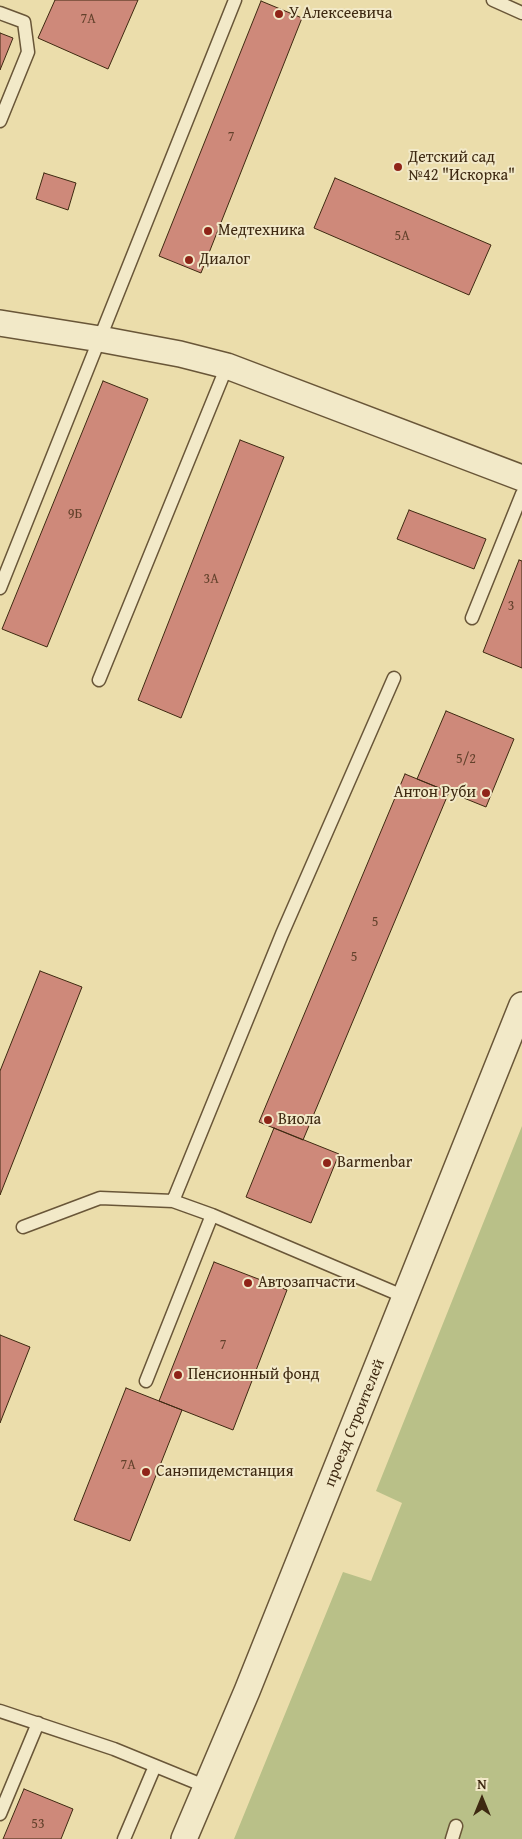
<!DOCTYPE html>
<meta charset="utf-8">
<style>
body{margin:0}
#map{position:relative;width:522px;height:1839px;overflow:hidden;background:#ebddab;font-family:"Gentium Book Plus",serif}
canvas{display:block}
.north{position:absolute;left:457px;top:1774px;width:50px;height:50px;-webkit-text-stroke:4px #f2e9c8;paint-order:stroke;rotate:0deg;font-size:14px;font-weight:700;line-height:20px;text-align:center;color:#3e2911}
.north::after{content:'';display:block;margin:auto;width:18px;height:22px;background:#3e2911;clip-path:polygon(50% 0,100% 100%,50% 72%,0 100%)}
</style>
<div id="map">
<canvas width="522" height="1839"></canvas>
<div class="north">N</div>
</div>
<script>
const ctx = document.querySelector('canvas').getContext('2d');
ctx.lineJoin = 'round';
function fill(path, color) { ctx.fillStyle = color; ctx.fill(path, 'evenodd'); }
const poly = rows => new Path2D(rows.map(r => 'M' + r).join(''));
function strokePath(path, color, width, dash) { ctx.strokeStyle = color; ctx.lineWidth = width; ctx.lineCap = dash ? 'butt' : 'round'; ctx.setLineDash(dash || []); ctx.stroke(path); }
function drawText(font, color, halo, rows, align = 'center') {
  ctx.font = font + ' "Gentium Book Plus",serif'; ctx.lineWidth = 4; ctx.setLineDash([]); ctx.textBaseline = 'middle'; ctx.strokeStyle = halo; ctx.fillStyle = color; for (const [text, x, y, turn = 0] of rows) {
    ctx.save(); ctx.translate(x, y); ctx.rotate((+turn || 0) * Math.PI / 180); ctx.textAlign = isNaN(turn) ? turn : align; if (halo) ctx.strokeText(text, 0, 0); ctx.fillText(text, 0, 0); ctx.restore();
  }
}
fill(poly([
 [522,1126,522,1839,234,1839,343,1572,371,1581,402,1503,376,1491]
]), '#b9c088');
const building = poly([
 [55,0,138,0,108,69,38,38,55,0],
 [261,1,302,18,201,273,159,256,261,1],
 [0,33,13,38,0,70,0,33],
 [44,173,76,183,68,210,36,199,44,173],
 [335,178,491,245,469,295,314,228,335,178],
 [103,381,148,399,47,647,2,629,103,381],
 [240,440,284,457,181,718,138,700,240,440],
 [409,510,486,539,474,569,397,539,409,510],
 [519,560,522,561,522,668,483,652,519,560],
 [446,711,514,739,486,807,417,779,446,711],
 [405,774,449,792,303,1140,259,1122,405,774],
 [40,971,82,987,0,1195,0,1071,40,971],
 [274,1128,339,1154,311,1223,246,1197,274,1128],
 [214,1262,287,1290,233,1430,159,1401,214,1262],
 [0,1335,30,1347,0,1423,0,1335],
 [126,1388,182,1410,130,1541,74,1520,126,1388],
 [24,1789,73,1809,61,1839,3,1839,24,1789]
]);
fill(building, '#ce897a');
strokePath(building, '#3e2911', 1);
const lane = poly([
 [493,0,522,13],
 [0,13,24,22,28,52,0,121],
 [0,588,235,0],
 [472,618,522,494],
 [99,680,227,366],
 [173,1201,282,934,394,678],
 [23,1227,100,1198,173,1201,212,1215,405,1297],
 [146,1381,212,1215],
 [0,1711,114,1749,207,1787],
 [0,1814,38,1723],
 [124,1839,155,1766],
 [452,1839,456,1826]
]);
const street = poly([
 [0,323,100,339,180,354,227,366,522,478],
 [184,1839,247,1691,522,1005]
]);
strokePath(lane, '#695638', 15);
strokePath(street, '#695638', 28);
strokePath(lane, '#f2e9c8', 12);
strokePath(street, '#f2e9c8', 25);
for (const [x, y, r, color] of [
 [279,14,5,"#8f2418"],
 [398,167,5,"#8f2418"],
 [208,231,5,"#8f2418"],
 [189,260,5,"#8f2418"],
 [486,793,5,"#8f2418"],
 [268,1120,5,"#8f2418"],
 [327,1163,5,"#8f2418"],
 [248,1283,5,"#8f2418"],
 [178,1375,5,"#8f2418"],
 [146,1472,5,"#8f2418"]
]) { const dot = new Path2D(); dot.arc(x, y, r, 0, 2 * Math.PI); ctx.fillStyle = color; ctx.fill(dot); strokePath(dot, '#f2e9c8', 2); }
drawText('14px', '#62412b', null, [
 ["7А",88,19],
 ["7",231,137],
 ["5А",402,236],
 ["9Б",75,514],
 ["3А",211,579],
 ["3",511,606],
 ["5/2",466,759],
 ["5",375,922],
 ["5",354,957],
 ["7",223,1345],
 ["7А",128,1465],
 ["53",38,1824]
]);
drawText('16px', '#3e2911', '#f2e9c8', [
 ["У Алексеевича",289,14],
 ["Детский сад",408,158],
 ["№42 \"Искорка\"",408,176],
 ["Медтехника",218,231],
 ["Диалог",199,260],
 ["Антон Руби",476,793,"right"],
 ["Виола",278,1120],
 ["Barmenbar",337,1163],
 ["Автозапчасти",258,1283],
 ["Пенсионный фонд",188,1375],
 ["Санэпидемстанция",156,1472]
], 'left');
drawText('16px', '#3e2911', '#f2e9c8', [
 ["проезд Строителей",355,1423,-68]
]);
</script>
